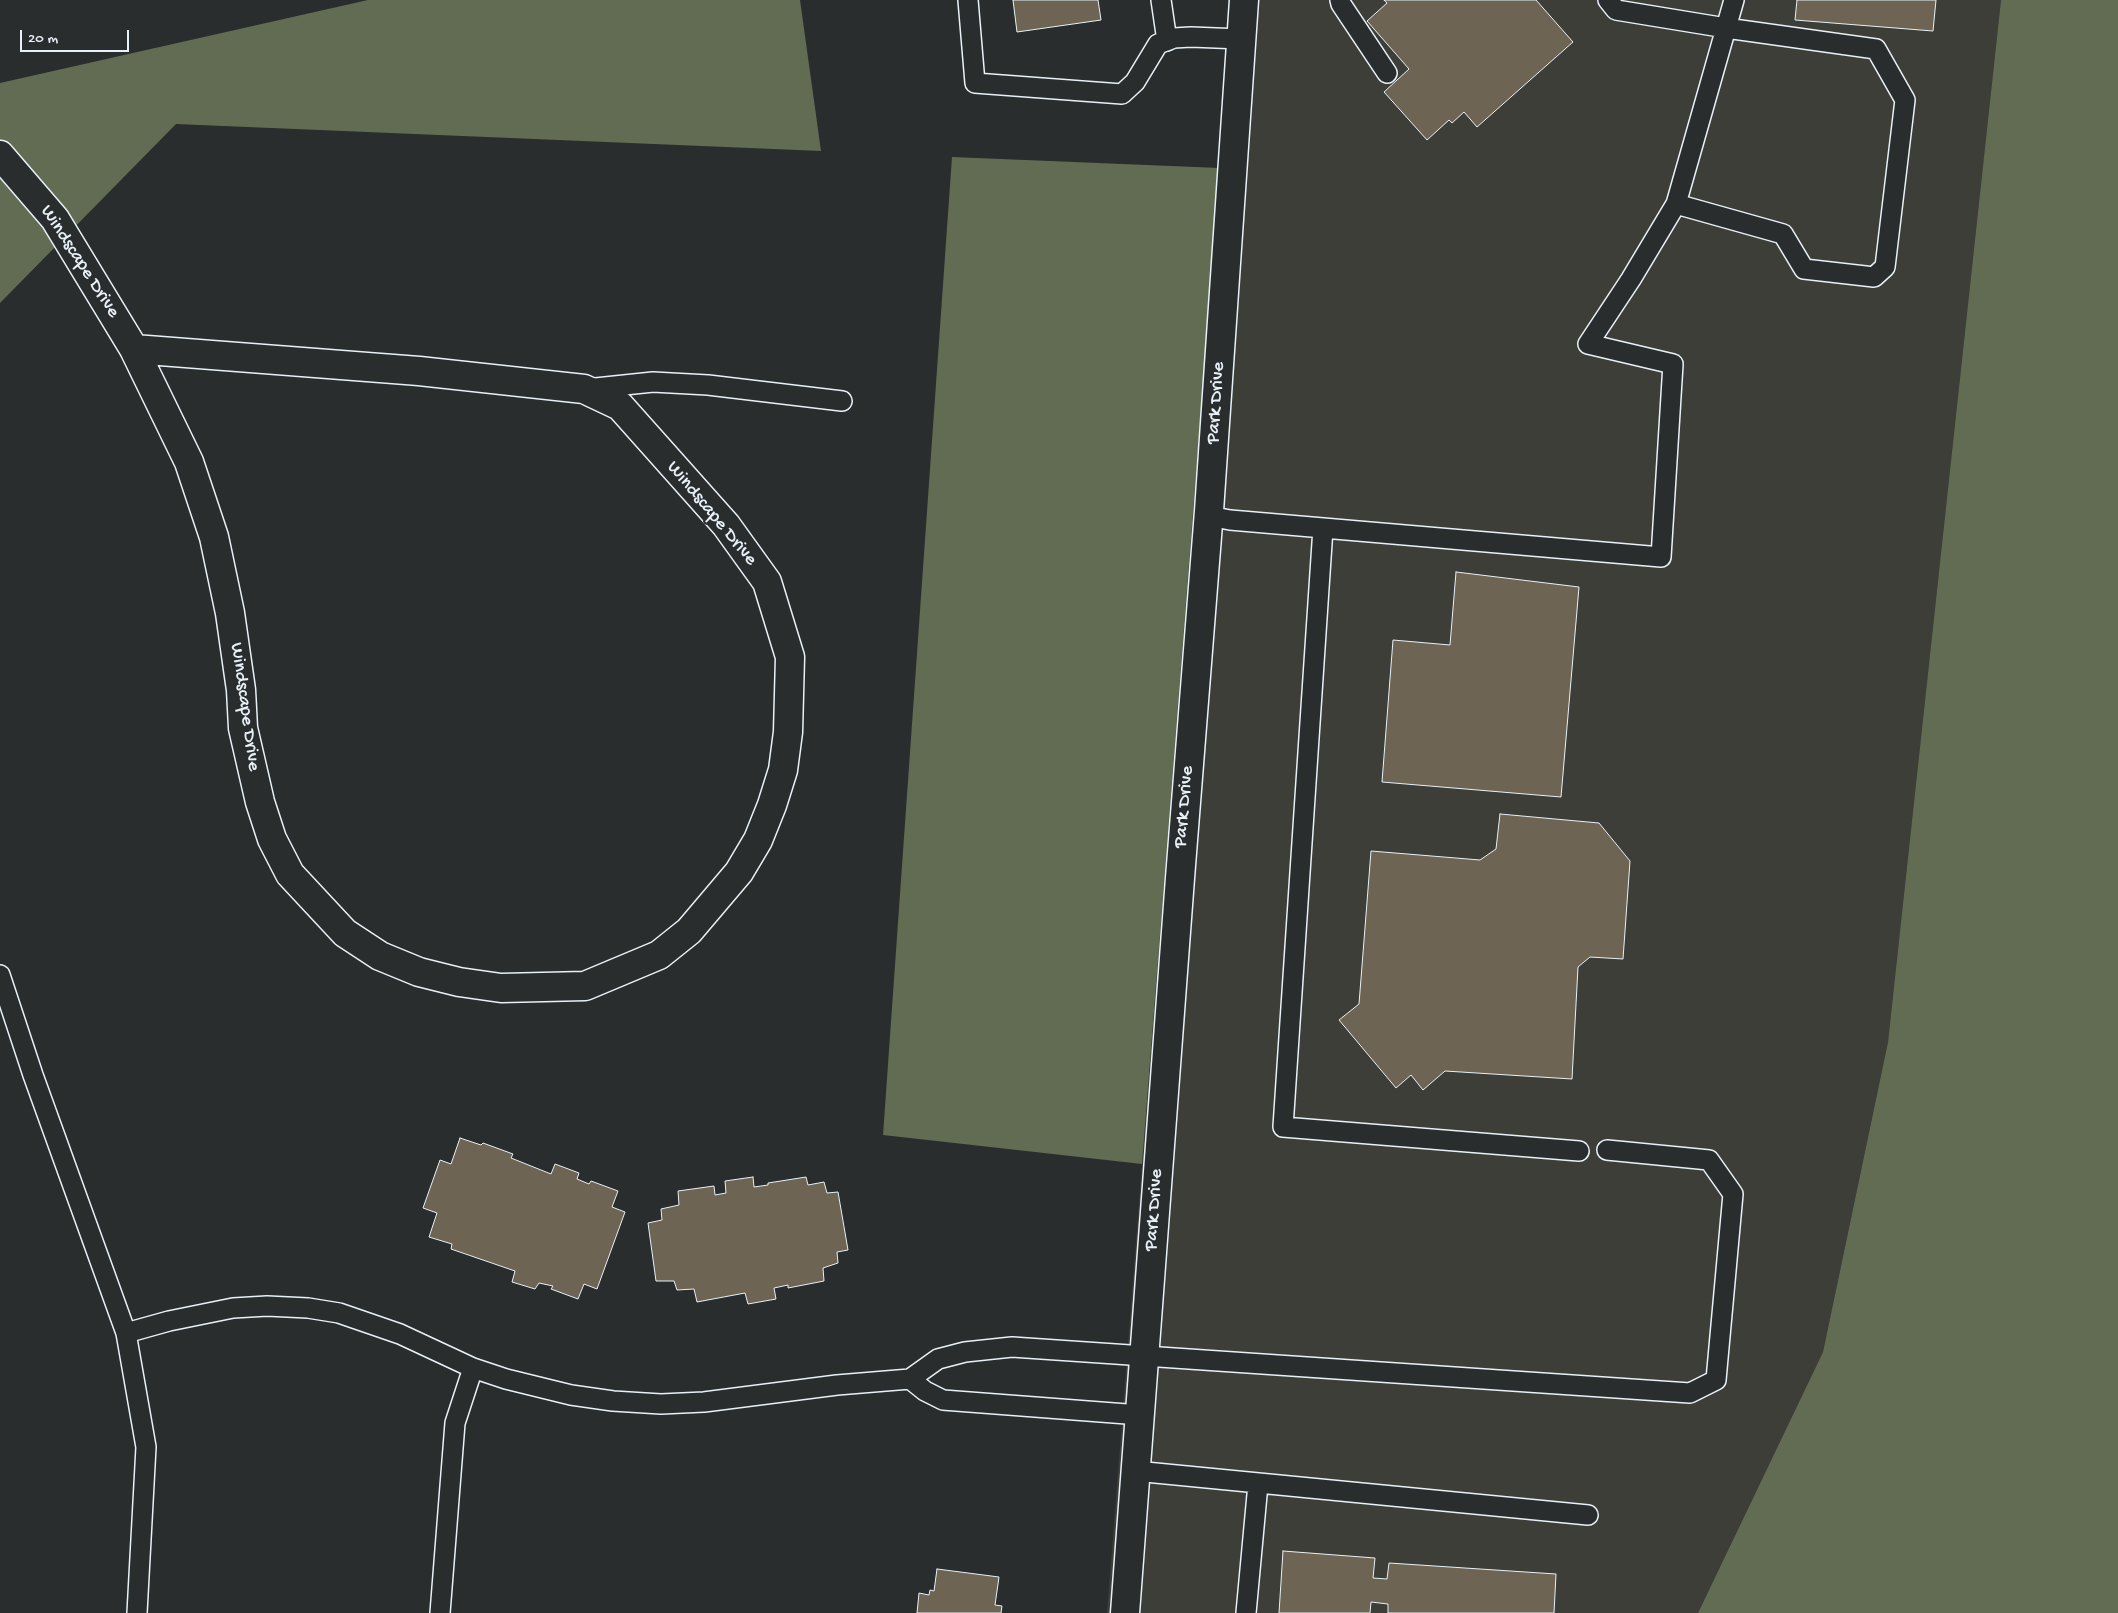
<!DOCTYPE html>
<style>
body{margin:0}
#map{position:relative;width:2118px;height:1613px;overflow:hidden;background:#2a2d2e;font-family:"Gochi Hand",sans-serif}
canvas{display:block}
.scale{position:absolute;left:20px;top:30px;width:109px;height:22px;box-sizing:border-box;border:2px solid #e8f1f8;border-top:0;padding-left:6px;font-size:15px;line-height:18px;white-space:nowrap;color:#e8f1f8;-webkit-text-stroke:4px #2a2d2e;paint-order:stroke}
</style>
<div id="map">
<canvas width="2118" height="1613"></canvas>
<div class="scale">20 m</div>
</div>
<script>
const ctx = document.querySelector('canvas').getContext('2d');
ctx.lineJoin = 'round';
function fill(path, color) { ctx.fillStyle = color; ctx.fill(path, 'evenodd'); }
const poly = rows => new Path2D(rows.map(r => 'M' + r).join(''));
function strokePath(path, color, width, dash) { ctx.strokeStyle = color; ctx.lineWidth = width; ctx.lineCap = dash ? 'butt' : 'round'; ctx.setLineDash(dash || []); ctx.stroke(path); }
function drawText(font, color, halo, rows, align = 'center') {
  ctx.font = font + ' "Gochi Hand",sans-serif'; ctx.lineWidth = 4.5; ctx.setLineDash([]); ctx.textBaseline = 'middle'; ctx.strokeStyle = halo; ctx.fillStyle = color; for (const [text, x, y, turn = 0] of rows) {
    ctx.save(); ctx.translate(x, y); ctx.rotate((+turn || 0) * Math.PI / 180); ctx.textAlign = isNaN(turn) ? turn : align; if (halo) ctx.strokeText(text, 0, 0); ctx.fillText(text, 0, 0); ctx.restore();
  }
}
fill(poly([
 [1233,0,2001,0,1888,1042,1823,1352,1698,1613,1107,1613]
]), '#3e3e39');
fill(poly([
 [368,0,800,0,821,151,176,124,0,303,0,83],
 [2001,0,2118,0,2118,1613,1698,1613,1823,1352,1888,1042],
 [952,157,1220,168,1142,1164,883,1135]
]), '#626c53');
const building = poly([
 [1013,0,1098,0,1101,20,1017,32,1013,0],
 [1384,0,1536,0,1573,42,1477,127,1464,112,1452,123,1449,120,1427,140,1384,92,1409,69,1367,21,1387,3,1384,0],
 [1797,0,1936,0,1933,31,1795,20,1797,0],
 [1456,572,1579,587,1561,797,1382,782,1393,640,1450,645,1456,572],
 [1500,814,1599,823,1630,861,1623,959,1590,957,1578,967,1572,1079,1445,1071,1423,1090,1411,1075,1396,1088,1339,1020,1359,1004,1371,851,1480,860,1496,849,1500,814],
 [460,1138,481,1145,483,1143,513,1154,511,1158,551,1174,555,1164,579,1173,577,1179,589,1184,591,1181,618,1191,612,1207,625,1212,597,1289,584,1284,578,1299,551,1289,553,1286,539,1283,535,1289,512,1282,515,1271,451,1249,452,1244,429,1237,437,1213,423,1208,440,1160,451,1164,460,1138],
 [753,1177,754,1187,768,1185,768,1183,806,1177,808,1185,824,1182,827,1193,838,1192,848,1250,837,1252,838,1263,823,1268,824,1281,788,1288,788,1285,774,1288,776,1299,748,1304,745,1293,697,1302,694,1289,677,1290,674,1281,656,1281,648,1223,662,1220,661,1209,679,1205,678,1191,714,1186,715,1195,726,1193,725,1181,753,1177],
 [1283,1551,1375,1558,1373,1578,1387,1579,1389,1563,1556,1574,1554,1613,1388,1613,1388,1604,1371,1602,1370,1613,1279,1613,1283,1551],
 [937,1569,999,1577,995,1605,1002,1606,1001,1613,917,1613,919,1593,929,1595,930,1590,934,1591,937,1569]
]);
fill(building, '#6d6454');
strokePath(building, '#e8f1f8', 1);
const lane = poly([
 [968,0,975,83,1122,94,1135,82,1158,44,1174,38,1191,37,1241,39],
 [1161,0,1167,41],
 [1340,0,1341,4,1387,73],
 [1608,0,1616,10,1726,28,1876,49,1905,100,1885,267,1874,277,1804,269,1783,234,1676,204],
 [586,389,653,382,708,385,842,401],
 [1209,516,1230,520,1661,557,1673,364,1588,344,1631,279,1676,204,1734,0],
 [1323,528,1283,1127,1579,1151],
 [0,975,33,1075,126,1333,146,1447,137,1613],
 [126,1333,169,1321,233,1308,267,1306,308,1308,339,1313,400,1334,473,1368,455,1423,440,1613],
 [473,1368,506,1379,571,1395,613,1401,661,1404,704,1402,837,1385,910,1379,938,1359,965,1352,1012,1347,1690,1393,1716,1380,1733,1194,1709,1160,1607,1150],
 [910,1379,925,1391,943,1400,1140,1415],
 [1135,1471,1588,1515],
 [1246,1613,1258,1484]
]);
const street = poly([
 [0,155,55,219,134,349],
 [134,349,419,371,584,389,620,406,726,525,767,582,790,657,788,732,783,770,772,805,758,840,739,872,689,931,659,955,585,986,501,988,459,982,419,972,380,956,345,933,290,874,272,839,260,802,243,728,241,690,230,613,214,537,189,462,134,349],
 [1125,1613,1180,878,1209,511,1244,0]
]);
strokePath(lane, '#e8f1f8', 22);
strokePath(street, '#e8f1f8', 31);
strokePath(lane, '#2a2d2e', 19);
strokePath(street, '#2a2d2e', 28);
drawText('19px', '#e8f1f8', '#2a2d2e', [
 ["Windscape Drive",79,262,57],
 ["Park Drive",1217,403,-86],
 ["Windscape Drive",711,514,50],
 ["Windscape Drive",244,707,82],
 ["Park Drive",1185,807,-85],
 ["Park Drive",1155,1210,-86]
]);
</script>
